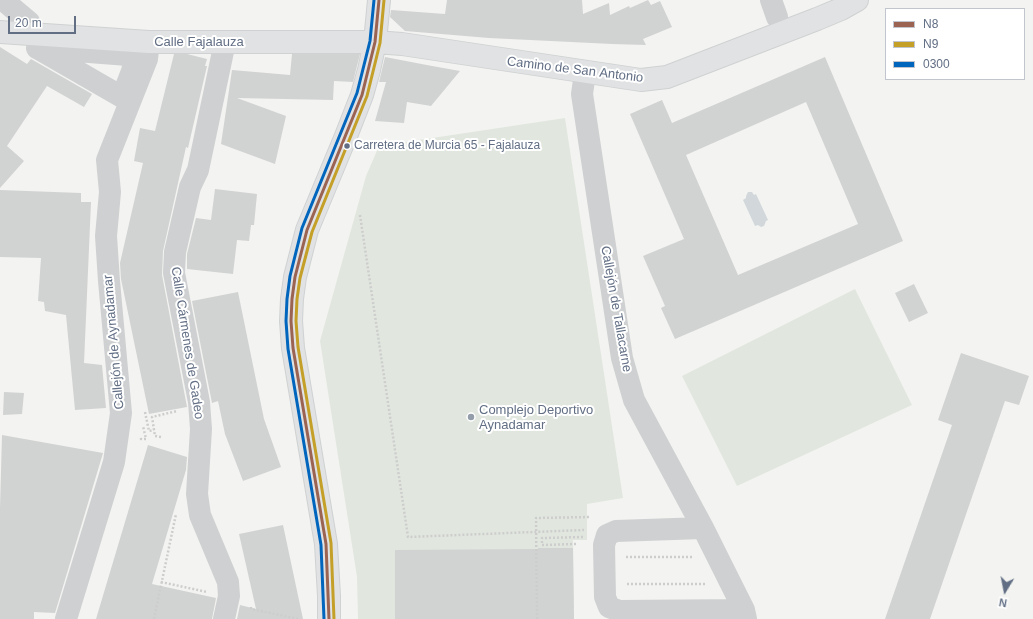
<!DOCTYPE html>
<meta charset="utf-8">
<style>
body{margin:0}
#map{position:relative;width:1033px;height:619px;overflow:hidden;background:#f3f4f1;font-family:Arial,sans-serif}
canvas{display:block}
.legend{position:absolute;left:885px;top:8px;width:140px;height:72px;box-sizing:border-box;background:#fff;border:1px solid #c0c5ce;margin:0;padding:5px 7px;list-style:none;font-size:12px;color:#616e84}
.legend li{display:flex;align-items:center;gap:8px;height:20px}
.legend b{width:20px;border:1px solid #c0c5ce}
.north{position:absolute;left:985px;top:571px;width:40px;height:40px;-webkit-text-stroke:3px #fff;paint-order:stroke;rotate:190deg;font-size:11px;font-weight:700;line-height:16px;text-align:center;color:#616e84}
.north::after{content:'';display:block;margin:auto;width:14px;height:18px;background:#616e84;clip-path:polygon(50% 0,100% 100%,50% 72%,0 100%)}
.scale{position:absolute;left:8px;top:16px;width:68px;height:18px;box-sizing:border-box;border:2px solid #616e84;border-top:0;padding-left:5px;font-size:12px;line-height:14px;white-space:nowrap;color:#616e84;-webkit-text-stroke:3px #fff;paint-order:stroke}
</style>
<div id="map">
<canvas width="1033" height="619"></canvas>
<ul class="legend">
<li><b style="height:5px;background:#9b6452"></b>N8</li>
<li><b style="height:5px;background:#c4a028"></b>N9</li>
<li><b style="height:5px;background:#0065bd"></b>0300</li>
</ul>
<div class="north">N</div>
<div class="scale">20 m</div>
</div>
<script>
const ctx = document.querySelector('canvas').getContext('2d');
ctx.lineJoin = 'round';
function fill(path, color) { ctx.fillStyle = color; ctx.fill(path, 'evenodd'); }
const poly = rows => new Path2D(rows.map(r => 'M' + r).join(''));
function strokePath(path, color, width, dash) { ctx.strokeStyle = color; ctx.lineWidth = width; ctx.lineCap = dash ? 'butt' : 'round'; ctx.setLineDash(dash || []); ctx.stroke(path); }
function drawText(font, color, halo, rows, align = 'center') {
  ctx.font = font + ' Arial,sans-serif'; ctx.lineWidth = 4; ctx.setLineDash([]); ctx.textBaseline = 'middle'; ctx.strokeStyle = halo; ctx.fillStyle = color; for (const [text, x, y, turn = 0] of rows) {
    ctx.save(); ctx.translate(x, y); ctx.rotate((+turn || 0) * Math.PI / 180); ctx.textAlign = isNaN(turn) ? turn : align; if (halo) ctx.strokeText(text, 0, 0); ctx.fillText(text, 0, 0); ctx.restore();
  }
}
fill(poly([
 [565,118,623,498,587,504,587,540,573,540,574,619,358,619,357,577,320,341,366,176,379,146],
 [855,289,912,405,737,486,682,376]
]), '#e1e7df');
fill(poly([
 [748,192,752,192,754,195,756,194,768,220,766,221,764,226,761,227,758,225,755,226,743,200,746,198,746,196]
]), '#d1d7db');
fill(poly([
 [447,0,582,0,583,14,609,3,610,15,629,6,630,8,648,0,651,5,660,1,672,27,643,39,646,45,612,44,489,38,405,31,390,17,391,10,445,14],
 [0,47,27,64,31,59,92,94,84,107,47,86,7,146,24,161,0,188],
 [174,54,187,54,207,59,205,66,207,66,188,148,186,147,163,251,162,275,187,407,149,414,121,279,120,263,143,163,134,161,140,128,155,131],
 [292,54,360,54,353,82,334,81,333,100,237,98,286,116,275,164,221,144,232,70,290,75],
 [385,57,432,66,460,71,431,106,407,102,404,123,375,121,386,82,379,82],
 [825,57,903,241,675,339,661,308,665,306,643,256,684,239,630,114,662,100,672,123],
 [806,102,858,224,738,275,686,155],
 [215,189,257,194,254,225,251,225,249,241,237,240,233,274,187,269,187,254,196,218,211,220],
 [0,190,81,193,81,202,91,202,84,363,102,365,106,408,75,410,66,315,45,311,44,302,38,301,41,258,0,257],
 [914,284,928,313,909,322,895,293],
 [238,292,264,419,281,467,243,481,225,434,218,401,212,403,192,301],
 [961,353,1029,376,1019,405,1005,401,930,619,885,619,952,425,938,420],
 [4,392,24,393,22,414,3,415],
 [2,435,103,453,55,613,34,612,34,619,0,619,0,508],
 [148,445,187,457,186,470,152,584,216,598,212,619,96,619],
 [283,525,303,619,237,619,240,605,256,609,239,534],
 [538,548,573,548,574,619,395,619,395,550,538,549]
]), '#d1d2d2');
const major = poly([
 [0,32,149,42,375,42,402,44,641,80,667,77,817,19,841,9,857,0],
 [329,619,329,596,326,544,293,348,291,321,292,299,295,277,307,230,346,136,362,95,369,70,375,42,379,0]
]);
strokePath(major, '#cfd1d2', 24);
strokePath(poly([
 [360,215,408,537,584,530],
 [145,412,149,431,154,430],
 [161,437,155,436,152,417,177,411],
 [141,438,141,439,146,439,143,426],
 [576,544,542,545,542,538,584,537],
 [626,557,693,557],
 [161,582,207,592],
 [627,584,706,584],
 [251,607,251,609,299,619],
 [154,619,176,514],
 [537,619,536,518,591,517]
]), '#cdcdcd', 2.5, [2, 2]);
strokePath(poly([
 [3,0,29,22,28,34],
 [771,0,777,17],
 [37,48,128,55,134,66,122,97,37,48],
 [585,73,582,94,622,358,634,400,703,528,744,610,746,619],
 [703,528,616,531,607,535,604,545,605,597,609,607,619,611,744,610],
 [66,619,114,462,121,413,109,281,106,236,110,192,107,160,147,59,149,42],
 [224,619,229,596,228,582,200,515,197,494,201,429,199,402,174,273,175,252,190,187,198,170,225,42]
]), '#cfd0d1', 22);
strokePath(major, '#e1e2e3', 22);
strokePath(poly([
 [329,619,326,544,293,348,291,321,292,299,295,277,307,230,362,95,375,42,379,0]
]), '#9b6452', 3);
strokePath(poly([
 [334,619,331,543,298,347,296,321,297,299,300,278,312,232,367,96,380,43,384,0]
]), '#c4a028', 3);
strokePath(poly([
 [324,619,321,545,288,349,286,321,287,299,290,276,302,228,357,93,370,41,374,0]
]), '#0065bd', 3);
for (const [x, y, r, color] of [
 [347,146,3.5,"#616e84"],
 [471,417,4,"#949daa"]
]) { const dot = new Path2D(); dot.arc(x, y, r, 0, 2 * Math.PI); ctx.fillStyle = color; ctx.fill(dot); strokePath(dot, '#fff', 1.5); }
drawText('12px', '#616e84', '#fff', [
 ["Carretera de Murcia 65 - Fajalauza",354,146]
], 'left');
drawText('13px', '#616e84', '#fff', [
 ["Calle Fajalauza",199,42],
 ["Camino de San Antonio",575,70,7],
 ["Callejón de Tallacarne",616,309,80],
 ["Callejón de Aynadamar",114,342,-95],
 ["Calle Cármenes de Gadeo",187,343,81]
]);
drawText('13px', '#616e84', '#fff', [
 ["Complejo Deportivo",479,410],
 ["Aynadamar",479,425]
], 'left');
</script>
